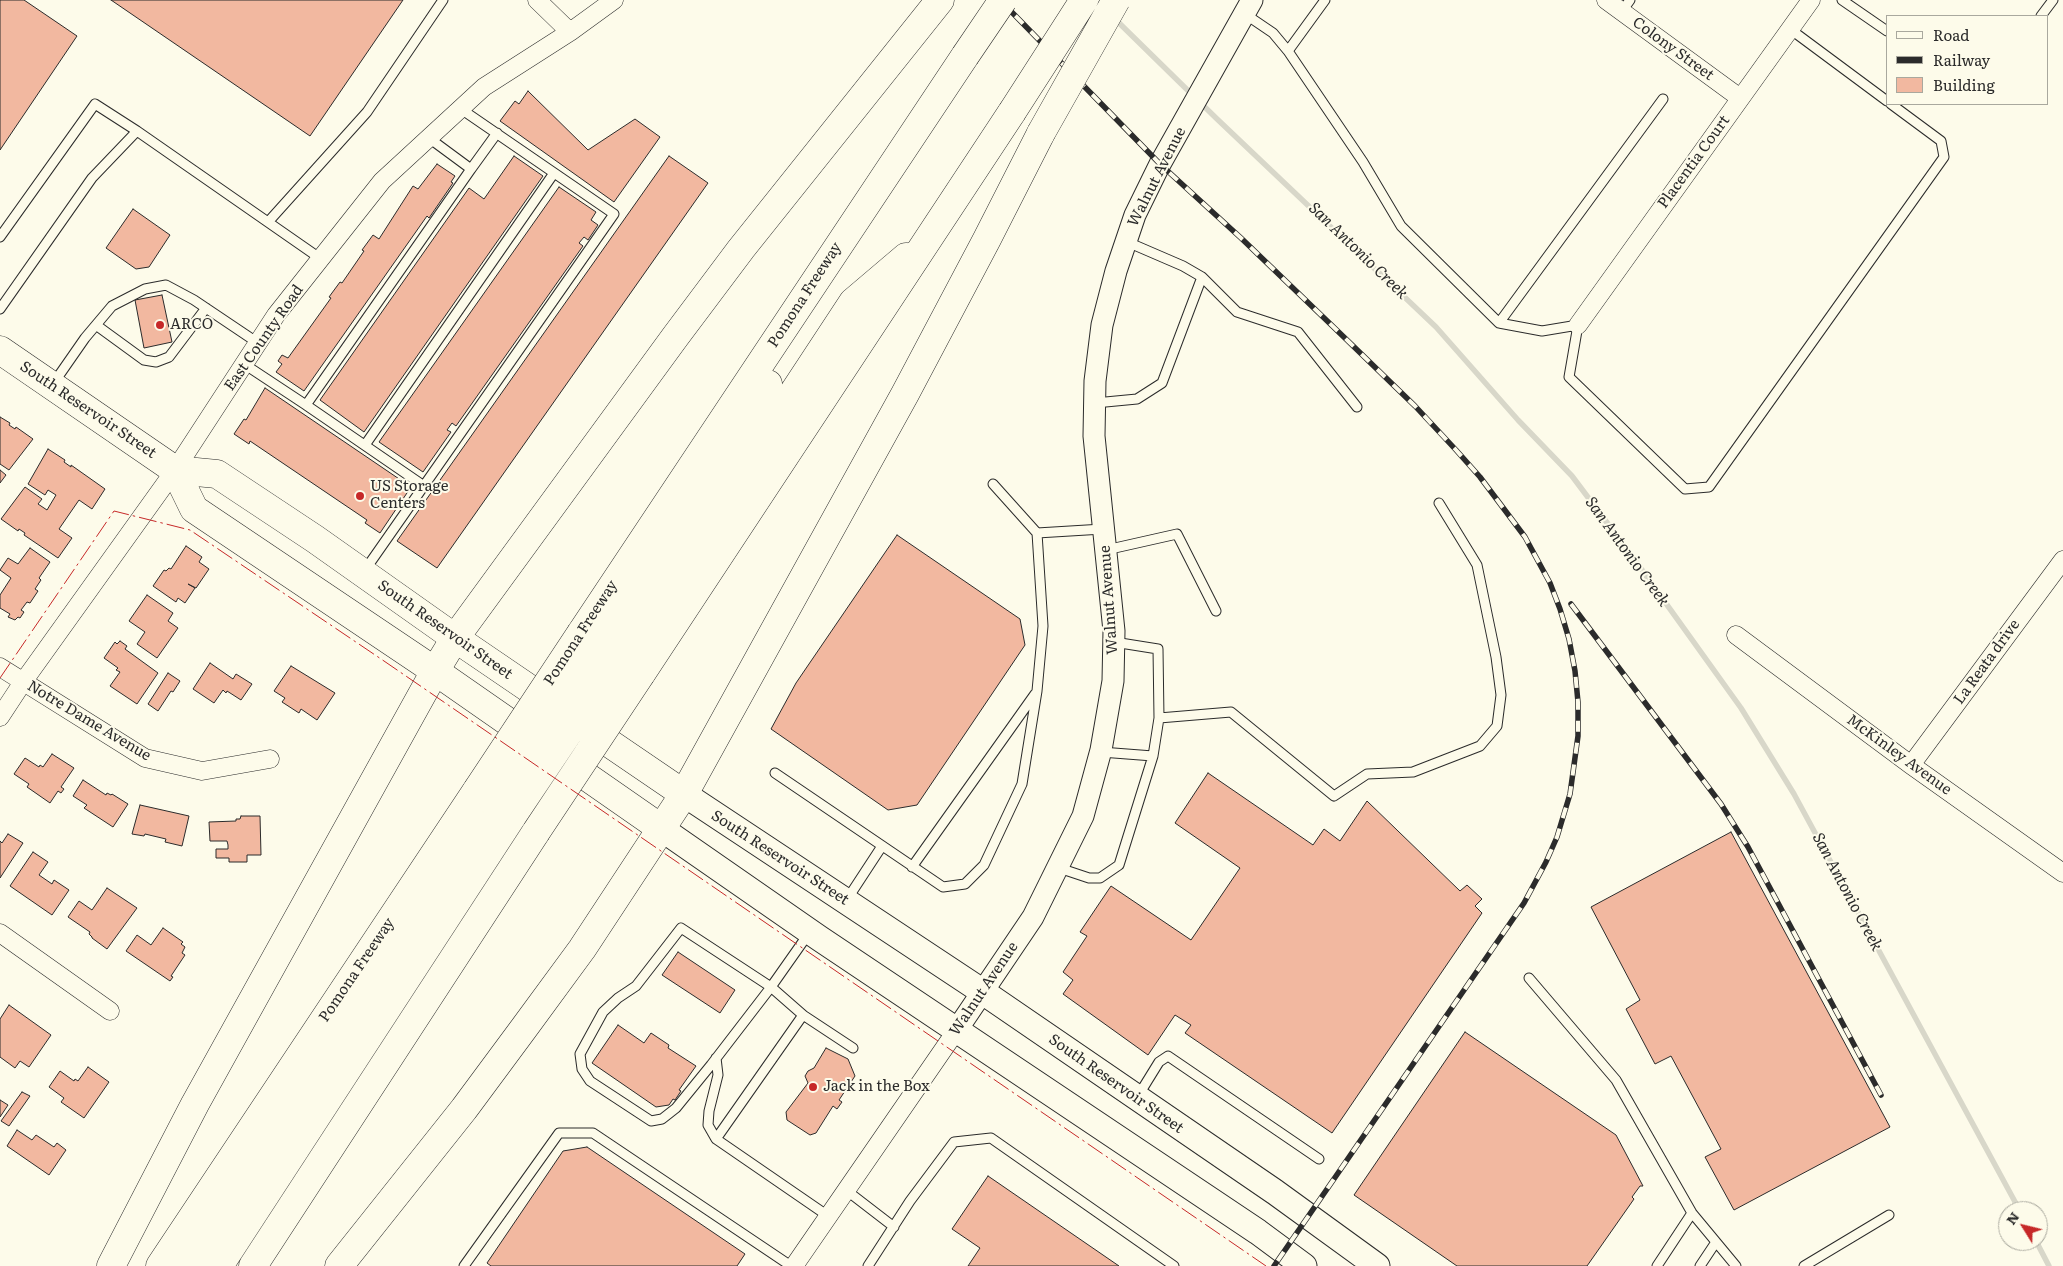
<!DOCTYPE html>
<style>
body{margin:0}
#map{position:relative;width:2063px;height:1266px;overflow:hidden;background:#fdfbea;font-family:Literata,serif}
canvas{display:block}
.legend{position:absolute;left:1886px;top:15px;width:162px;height:90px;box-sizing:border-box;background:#fdfbea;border:1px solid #a9a89e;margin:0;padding:6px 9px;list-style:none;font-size:15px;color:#2b2b2b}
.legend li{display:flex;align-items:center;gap:10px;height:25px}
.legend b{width:25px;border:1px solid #a9a89e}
.north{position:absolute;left:1998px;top:1201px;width:50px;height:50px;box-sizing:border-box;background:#fdfbea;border:1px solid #a9a89e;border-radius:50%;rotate:306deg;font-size:14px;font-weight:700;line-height:20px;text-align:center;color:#2b2b2b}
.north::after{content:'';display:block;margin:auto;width:18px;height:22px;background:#c62828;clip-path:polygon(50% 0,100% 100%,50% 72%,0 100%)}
</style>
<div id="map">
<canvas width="2063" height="1266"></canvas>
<ul class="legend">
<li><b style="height:6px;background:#fdfbea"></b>Road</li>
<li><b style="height:6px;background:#2b2b2b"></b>Railway</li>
<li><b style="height:14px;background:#f2b8a0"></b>Building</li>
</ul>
<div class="north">N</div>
</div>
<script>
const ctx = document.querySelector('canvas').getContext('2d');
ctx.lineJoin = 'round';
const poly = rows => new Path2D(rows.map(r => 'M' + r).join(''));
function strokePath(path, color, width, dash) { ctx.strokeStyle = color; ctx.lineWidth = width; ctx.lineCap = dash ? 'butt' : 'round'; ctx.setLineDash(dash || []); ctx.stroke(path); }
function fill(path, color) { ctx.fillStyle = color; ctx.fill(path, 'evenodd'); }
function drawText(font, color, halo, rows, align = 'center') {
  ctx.font = font + ' Literata,serif'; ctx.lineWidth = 4; ctx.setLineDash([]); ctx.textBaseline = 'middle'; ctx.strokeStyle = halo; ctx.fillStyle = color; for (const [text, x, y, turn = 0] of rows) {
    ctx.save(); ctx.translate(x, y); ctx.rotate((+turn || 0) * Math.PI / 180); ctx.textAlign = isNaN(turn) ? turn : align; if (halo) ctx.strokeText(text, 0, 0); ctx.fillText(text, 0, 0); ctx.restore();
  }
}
strokePath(poly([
 [1115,19,1216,118,1436,327,1518,420,1572,476,1632,556,1741,708,1794,794,2020,1211],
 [2036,1241,2049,1266]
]), '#d8d7c9', 5.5);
const building = poly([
 [0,0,24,0,77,36,0,150,0,0],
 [111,0,403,0,310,136,111,0],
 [528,91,588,150,635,119,660,137,614,202,500,121,515,101,519,104,528,91],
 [514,156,543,176,364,432,320,400,469,188,484,199,514,156],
 [669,156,708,183,437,568,397,541,669,156],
 [437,164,455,176,451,182,453,183,429,218,427,216,304,391,276,372,282,364,278,361,282,355,288,358,331,298,329,297,340,282,342,283,364,251,362,250,373,235,379,239,413,186,418,189,437,164],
 [559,187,596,212,591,220,598,225,588,240,584,237,579,243,583,246,456,426,452,423,447,430,451,432,423,472,379,442,559,187],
 [133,209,170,235,149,267,136,269,106,248,133,209],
 [162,295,172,342,144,348,135,300,162,295],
 [265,388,411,487,380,533,365,523,367,520,250,441,249,444,234,434,244,419,246,420,265,388],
 [0,417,10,423,9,425,15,429,16,427,33,439,9,470,0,464,0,417],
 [48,449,65,460,64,462,71,467,71,465,105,489,92,509,79,500,59,529,72,538,58,558,24,535,25,533,19,529,18,531,1,519,25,487,42,499,38,504,47,510,56,495,48,490,45,495,28,484,48,449],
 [0,470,6,475,0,483,0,470],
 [897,535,1020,619,1025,645,917,805,888,810,771,729,796,683,897,535],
 [186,546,202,557,199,562,209,569,196,588,188,584,195,588,185,603,178,598,176,602,153,586,164,570,166,571,169,568,171,569,186,546],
 [30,548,50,562,39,578,41,580,35,589,38,591,30,603,27,602,21,610,24,612,20,618,18,617,15,620,8,617,10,614,0,608,0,595,11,578,0,570,8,558,18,564,30,548],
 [147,595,173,613,168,621,178,628,157,658,137,644,145,632,129,621,147,595],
 [120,641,127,646,125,649,158,673,137,704,110,686,120,672,116,670,118,668,104,658,115,642,117,644,120,641],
 [210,663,233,679,236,674,252,684,241,700,227,691,226,693,223,690,214,703,193,689,210,663],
 [291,666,335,693,317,720,301,709,299,713,282,702,285,698,274,691,291,666],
 [168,673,180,681,173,692,171,691,158,711,148,704,168,673],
 [52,754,74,768,61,787,64,789,61,793,58,791,50,803,27,787,29,784,14,774,25,758,39,767,40,765,43,767,52,754],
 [1208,773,1313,845,1324,829,1340,841,1367,801,1460,891,1467,885,1482,899,1475,906,1482,913,1332,1133,1185,1033,1191,1025,1175,1015,1148,1055,1063,994,1073,980,1063,972,1087,936,1080,932,1111,886,1191,940,1240,868,1175,823,1208,773],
 [83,780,106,795,107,793,111,795,112,794,128,804,113,827,84,808,87,805,73,796,83,780],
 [140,805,189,816,182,846,165,842,166,839,145,834,144,836,132,834,140,805],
 [241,816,260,816,261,855,247,855,247,862,229,862,229,858,216,858,216,849,228,849,228,845,227,841,210,841,209,822,236,821,236,819,240,819,241,816],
 [1731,832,1890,1127,1734,1210,1705,1157,1721,1149,1671,1056,1655,1064,1626,1009,1640,1000,1591,907,1731,832],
 [8,834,23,843,0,878,0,841,2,843,8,834],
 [33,852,48,862,39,875,52,884,54,880,69,890,52,915,10,886,33,852],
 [107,888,137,908,107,949,92,938,92,937,89,934,90,932,68,917,79,901,92,910,107,888],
 [163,928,183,942,181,944,185,947,182,953,185,955,171,976,173,977,170,981,126,951,137,935,151,945,163,928],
 [678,952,735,990,720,1013,662,975,678,952],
 [9,1005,51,1035,29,1067,20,1061,15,1068,0,1057,0,1019,9,1005],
 [618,1025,644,1043,651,1033,669,1045,668,1048,696,1066,679,1090,681,1091,675,1100,673,1099,669,1105,656,1107,592,1063,618,1025],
 [1465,1032,1616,1135,1643,1186,1640,1186,1632,1197,1634,1199,1587,1266,1457,1266,1354,1195,1465,1032],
 [826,1048,848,1059,855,1076,839,1100,842,1102,837,1109,833,1106,816,1133,810,1135,787,1120,786,1112,808,1083,805,1076,808,1071,814,1068,826,1048],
 [88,1067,109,1082,84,1118,61,1102,64,1098,49,1087,60,1071,74,1081,75,1079,78,1081,88,1067],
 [22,1092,30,1096,9,1126,1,1121,22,1092],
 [0,1100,8,1105,0,1117,0,1100],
 [17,1130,32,1140,36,1135,54,1147,57,1143,66,1150,49,1175,7,1146,17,1130],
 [587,1147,745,1254,737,1266,491,1266,487,1263,563,1151,587,1147],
 [988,1176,1119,1266,968,1266,980,1248,952,1229,988,1176]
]);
fill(building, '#f2b8a0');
strokePath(building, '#2b2b2b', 1);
const service = poly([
 [1842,0,1887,31],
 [1622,11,1630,0],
 [1245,14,1273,33,1288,51,1363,162,1401,226,1499,323,1663,99],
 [2041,16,2053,0],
 [1790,29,1887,101],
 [1288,51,1325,0],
 [471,169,497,133],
 [269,221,367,112,443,0],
 [0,237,95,104,137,131],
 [1125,241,1183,266,1202,277],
 [0,309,92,178,137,131,321,259],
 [1499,323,1542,331,1578,325,1569,377,1685,489,1709,487,1944,157,1941,141,1891,104],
 [96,325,144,360,156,362,169,357,206,308],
 [244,364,306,405,471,169,429,138],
 [53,384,85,338,112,306,145,289,166,285,194,300,258,343],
 [1095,403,1137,399,1162,383,1202,277,1237,312,1298,332,1357,407],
 [306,405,424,486],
 [365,445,554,173],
 [993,484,1037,533],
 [1106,550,1177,534,1216,611],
 [365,570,614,214,461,109],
 [1114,642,1158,649,1159,718],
 [1153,756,1159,718,1231,712,1334,796,1367,774,1413,772,1480,746,1497,726,1501,695,1496,657,1477,565,1439,503],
 [775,773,943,887,965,884,984,865,1022,784,1037,691,1043,626,1037,533,1103,529],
 [912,867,1035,694],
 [1059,868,1089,878,1100,878,1119,865,1153,756,1101,752],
 [846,901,882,846],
 [1529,978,1616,1080,1692,1213,1736,1266],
 [803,1015,771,987,681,928,636,986,618,998,603,1012,580,1054,582,1069,590,1081,651,1121,662,1119,676,1108,711,1065,771,987,809,933],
 [1138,1096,1159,1062,1168,1056,1319,1159],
 [716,1139,708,1125,709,1111,718,1075,716,1058],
 [846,1190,894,1227],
 [828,1216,716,1139,803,1015,853,1048],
 [464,1266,559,1133,593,1133,791,1266],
 [868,1266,910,1201,954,1142,991,1138,1174,1266],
 [1657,1266,1692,1213],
 [1700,1266,1716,1242],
 [1804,1266,1889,1215]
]);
const minor = poly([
 [537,0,570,32],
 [1606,0,1740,98],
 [1578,325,1811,0],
 [1736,635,1911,765,2063,873],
 [0,667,145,758,202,771,270,759],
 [0,717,23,682,175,470,276,315,382,181,484,87,570,32,614,0],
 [1911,765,2063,560],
 [0,933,110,1011],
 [794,1266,956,1031]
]);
const tertiary = poly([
 [956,1031,1033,917,1083,816,1101,750,1113,681,1114,631,1094,436,1095,381,1102,325,1116,271,1135,215,1160,164,1252,0]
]);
const secondary = poly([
 [684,794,983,992,1275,1192,1377,1266],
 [662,829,819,938,1258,1232,1304,1266]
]);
const primary = poly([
 [0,350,175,470,217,474,315,539,455,638,684,794],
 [175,470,194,509,435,671,662,829]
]);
const motorway = poly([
 [581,633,965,56],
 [599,645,768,384],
 [618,659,853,302,906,257],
 [641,674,1012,112],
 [111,1266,195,1104,435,671,455,638,675,337,741,249,940,0],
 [160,1266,477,790],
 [189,1266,494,803],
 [219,1266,513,815],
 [253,1266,536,832],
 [339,1266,464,1109,524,1028,582,949,684,794,905,394,987,239,1041,133]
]);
strokePath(service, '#2b2b2b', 11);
strokePath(minor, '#2b2b2b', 19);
strokePath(tertiary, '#2b2b2b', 23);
strokePath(secondary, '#2b2b2b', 27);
strokePath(primary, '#2b2b2b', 29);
strokePath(motorway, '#2b2b2b', 29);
strokePath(service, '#fdfbea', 9);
strokePath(minor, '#fdfbea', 18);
strokePath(tertiary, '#fdfbea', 21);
strokePath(secondary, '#fdfbea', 25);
strokePath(primary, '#fdfbea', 28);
strokePath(motorway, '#fdfbea', 28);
const rail = poly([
 [1000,0,1160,164,1241,238,1348,341,1415,406,1456,450,1480,477,1525,537,1550,583,1560,609,1569,639,1575,671,1578,702,1578,736,1570,794,1557,837,1546,862,1524,903,1274,1266],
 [1571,604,1721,804,1748,847,1881,1095]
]);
strokePath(rail, '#2b2b2b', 5.5);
strokePath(rail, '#fdfbea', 4, [11]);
const motorwayBridge = poly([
 [965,56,1003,0],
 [1012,112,1084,0],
 [1041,133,1116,0],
 [477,790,581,633],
 [494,803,599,645],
 [513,815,618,659],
 [536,832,641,674]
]);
strokePath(motorwayBridge, '#2b2b2b', 29, []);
strokePath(motorwayBridge, '#fdfbea', 28);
strokePath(poly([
 [0,678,114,511,190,530,384,661,1266,1266]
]), '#c62828', 1, [18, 4, 2.5, 4]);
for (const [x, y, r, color] of [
 [160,325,5,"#c62828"],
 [360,496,5,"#c62828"],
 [813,1087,5,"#c62828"]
]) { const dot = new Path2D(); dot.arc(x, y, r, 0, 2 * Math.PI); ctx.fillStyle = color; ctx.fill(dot); strokePath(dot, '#fdfbea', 2); }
drawText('15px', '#2b2b2b', '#fdfbea', [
 ["Colony Street",1673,49,36],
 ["Placentia Court",1694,162,-54],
 ["Walnut Avenue",1157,177,-63],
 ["Pomona Freeway",805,295,-57],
 ["East County Road",264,338,-55],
 ["South Reservoir Street",88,410,34],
 ["Walnut Avenue",1109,600,-94],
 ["South Reservoir Street",445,630,35],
 ["Pomona Freeway",581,633,-57],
 ["La Reata drive",1987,662,-54],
 ["Notre Dame Avenue",89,721,31],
 ["McKinley Avenue",1899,755,36],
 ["South Reservoir Street",780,858,33],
 ["Pomona Freeway",357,970,-56],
 ["Walnut Avenue",984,989,-56],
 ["South Reservoir Street",1116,1084,35]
]);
drawText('15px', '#2b2b2b', '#fdfbea', [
 ["ARCO",170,325],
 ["US Storage",370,487],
 ["Centers",370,504],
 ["Jack in the Box",823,1087]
], 'left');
drawText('italic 16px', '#2b2b2b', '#fdfbea', [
 ["San Antonio Creek",1358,251,44],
 ["San Antonio Creek",1627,552,54],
 ["San Antonio Creek",1847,892,62]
]);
</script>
